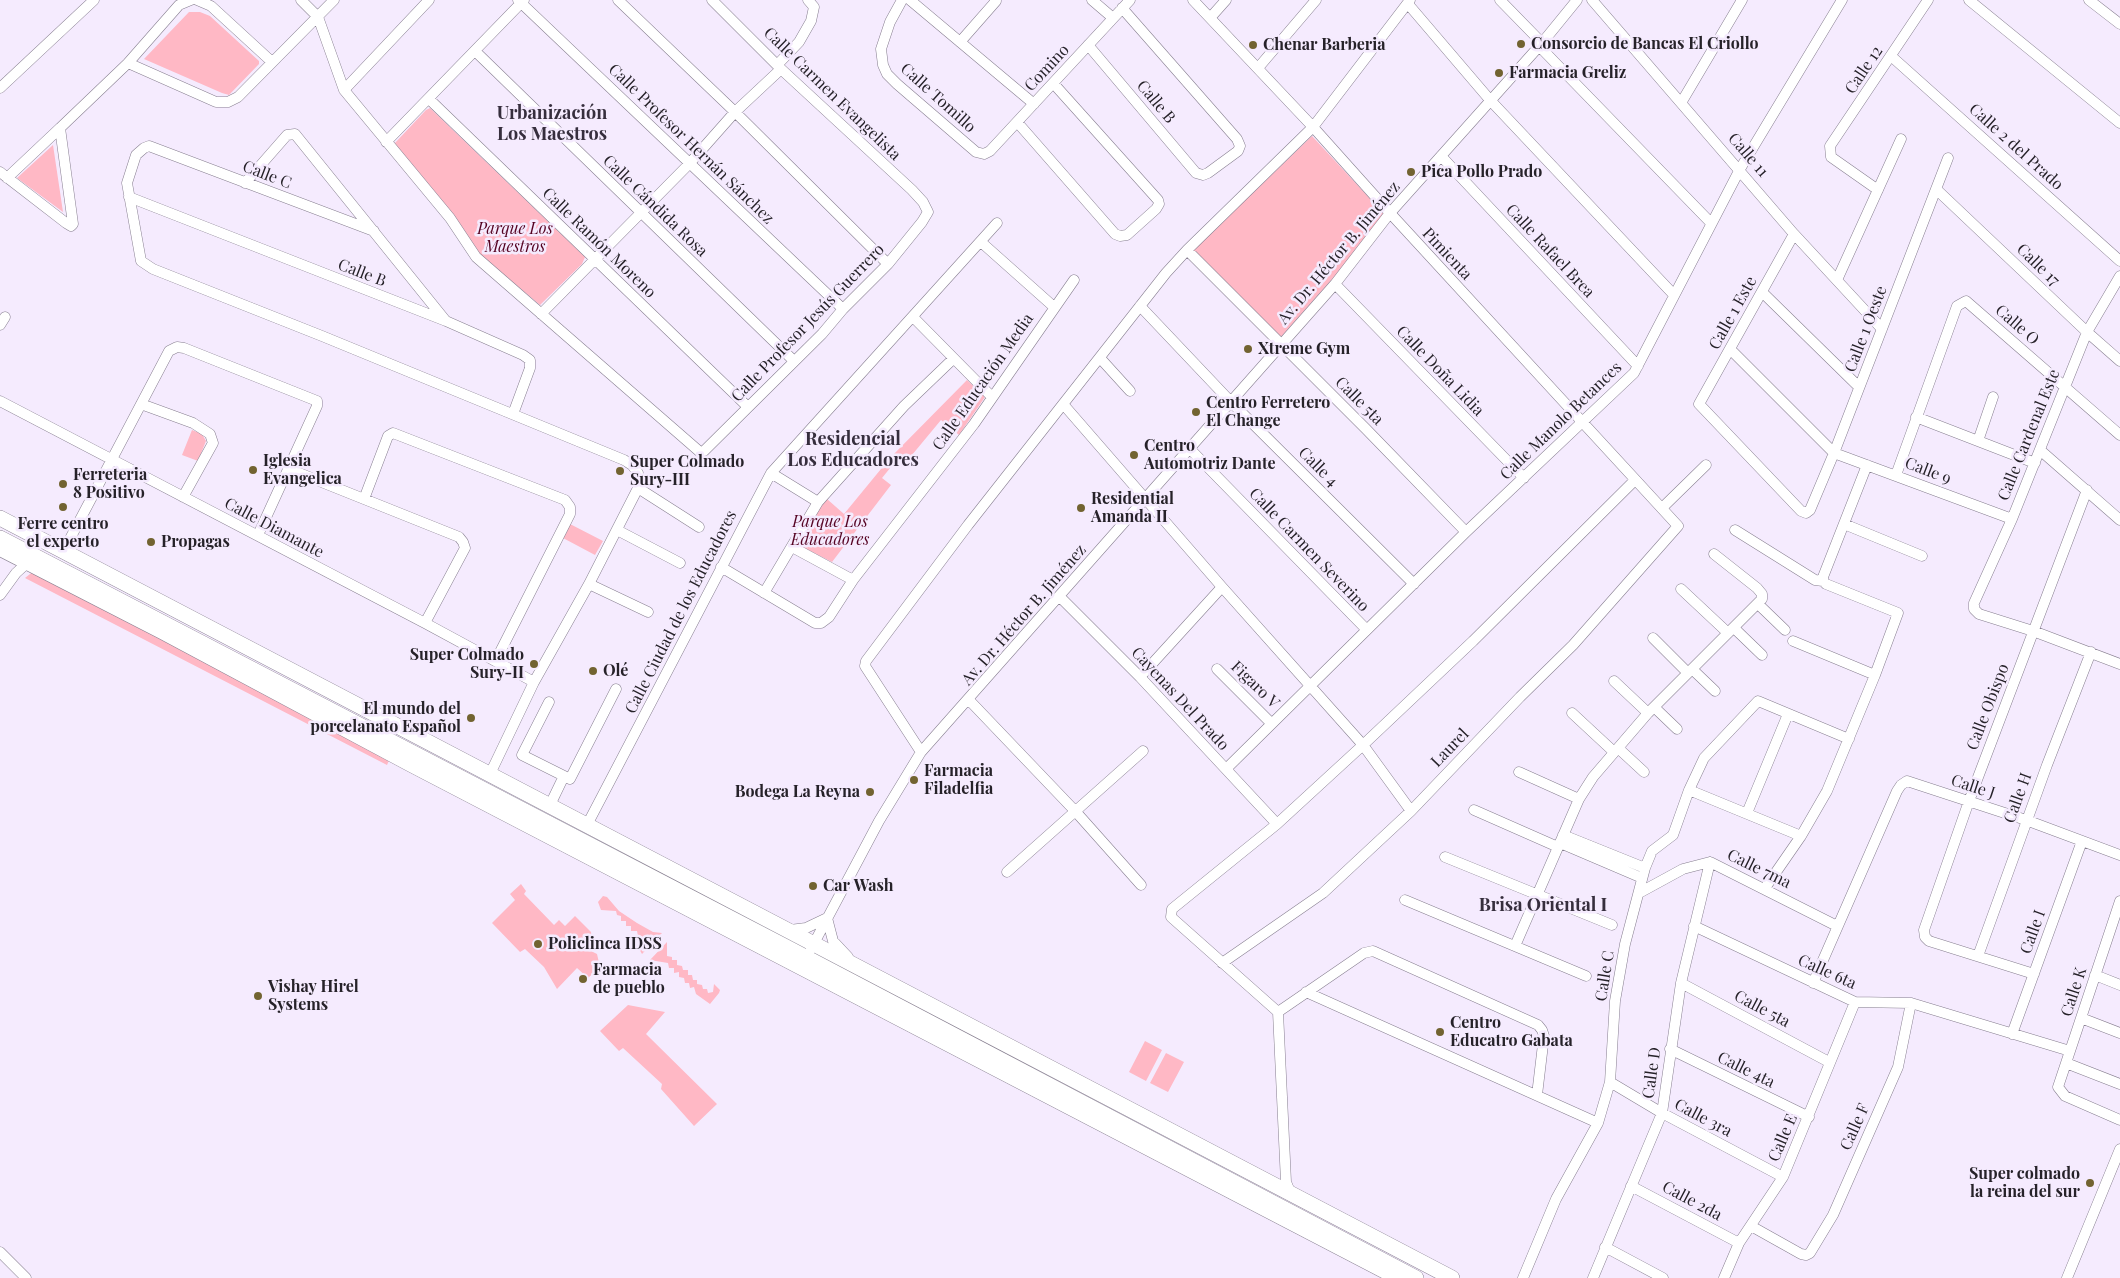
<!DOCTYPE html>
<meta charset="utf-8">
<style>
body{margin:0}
canvas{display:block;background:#f5ebfe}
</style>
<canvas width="2120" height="1278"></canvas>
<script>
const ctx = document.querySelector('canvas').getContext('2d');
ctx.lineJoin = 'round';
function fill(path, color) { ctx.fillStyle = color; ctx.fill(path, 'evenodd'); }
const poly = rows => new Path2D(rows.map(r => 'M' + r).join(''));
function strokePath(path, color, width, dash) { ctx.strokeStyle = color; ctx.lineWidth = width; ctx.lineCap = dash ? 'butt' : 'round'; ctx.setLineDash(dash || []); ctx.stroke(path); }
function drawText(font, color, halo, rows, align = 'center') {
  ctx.font = font + ' "Playfair Display",serif'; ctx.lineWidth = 5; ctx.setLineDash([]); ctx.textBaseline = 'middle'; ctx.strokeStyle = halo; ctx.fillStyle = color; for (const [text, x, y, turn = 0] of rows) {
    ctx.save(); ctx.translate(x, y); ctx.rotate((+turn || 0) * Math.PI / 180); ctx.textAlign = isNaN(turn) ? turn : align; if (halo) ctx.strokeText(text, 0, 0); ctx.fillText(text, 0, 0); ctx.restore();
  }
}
fill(poly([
 [189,12,200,12,210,16,259,61,259,64,229,95,222,93,144,59],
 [430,108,585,257,582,264,540,305,480,255,394,144,426,110],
 [1312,136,1387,217,1281,337,1190,253],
 [53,145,63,212,17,178],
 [967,380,985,397,959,435,941,420,902,467,895,462,882,478,891,485,832,562,800,546,816,512,827,499,844,514,890,458],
 [192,430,202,434,206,441,198,461,182,455],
 [570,524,603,541,595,555,563,538],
 [35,570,396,744,387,765,25,578],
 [521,884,526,891,524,894,554,925,559,920,565,926,575,916,591,932,592,938,587,949,597,954,600,967,588,978,577,968,557,989,544,967,525,949,520,952,492,923,515,900,510,894],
 [603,896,607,897,619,911,637,923,653,932,662,933,642,954,638,947,647,946,648,942,641,940,641,936,638,936,637,931,631,931,631,926,626,926,626,921,621,921,621,916,617,915,616,911,601,910,598,902],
 [667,942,667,956,672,957,672,960,677,960,677,965,682,966,683,970,688,970,688,975,692,975,693,980,697,980,697,984,702,985,703,989,707,989,708,993,713,992,714,984,720,990,719,993,710,1004,696,994,694,987,690,988,689,983,685,983,684,978,679,977,679,972,674,973,674,968,669,968,668,963,650,960],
 [628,1005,665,1012,646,1034,717,1104,694,1126,661,1089,662,1084,623,1048,619,1051,600,1031],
 [1145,1041,1162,1050,1146,1081,1129,1072],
 [1166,1053,1184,1062,1168,1092,1150,1083]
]), '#ffb8c5');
const street = poly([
 [197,0,211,6,272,62],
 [301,0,318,17,344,90,450,218,476,257,700,452,704,451,822,334,843,309,888,264,922,222,928,212,923,202,912,190,781,69,712,0],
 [518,0,843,309],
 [618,0,735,112,888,264],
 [902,0,890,22,881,49,883,65,887,74,897,84,976,152,984,154,990,151,1130,0],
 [910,0,1034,104],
 [1092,0,1113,18],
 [1193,0,1313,127,1390,213,1678,526,1573,645,1520,697,1411,811,1323,893,1222,963],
 [1500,0,1542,43],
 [1592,0,1794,234,1882,329],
 [1969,0,2120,123],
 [2089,0,2120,24],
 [1408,4,1490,100,1674,295],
 [1210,18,1226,0],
 [960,42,996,1],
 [1088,45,1196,173,1203,175,1208,173,1238,151,1240,146,1237,139,1122,8],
 [1539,46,1711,223],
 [475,51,794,361],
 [1891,56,2120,261],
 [128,63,216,102,228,102,238,97,334,0],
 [778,64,799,42,811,21,814,7,808,0],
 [1258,68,1316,0],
 [0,88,94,0],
 [344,90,429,0],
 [429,99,748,407],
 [1681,103,1742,0],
 [1017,122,1115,234,1120,236,1127,235,1156,209,1159,204,1158,200,1053,83],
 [386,142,524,0],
 [1441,156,1638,366],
 [0,172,66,223,71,226,73,224,60,128,128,63,179,5,191,0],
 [7,178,60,128],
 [245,183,287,135,295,134,445,320],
 [1936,189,2087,332,2120,361],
 [1878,190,1831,157,1830,146,1928,0],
 [129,197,446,321,523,355,530,360,530,368,513,414],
 [374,231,149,146,144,148,136,155,127,183,141,261,153,269,322,336,624,460,632,465,638,473,638,488,589,584,534,682,490,774],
 [1794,234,1699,404,1801,511,1806,513,1810,510,1834,453,1948,158],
 [981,242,1054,307],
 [1187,250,1366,429,1466,532],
 [2120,276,2087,332,2012,519,1974,603,1974,609,1979,614,2033,631,2120,664],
 [1837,280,1901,139],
 [1335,284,1524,478],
 [1762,292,1859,387],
 [1140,306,1231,402,1414,584],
 [541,314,689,164,735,112,781,69],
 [913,317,992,397],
 [0,325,5,317],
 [1731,350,1834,453,2012,519],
 [1100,358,1130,391],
 [0,401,425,623,534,682],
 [141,404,193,423,210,434,213,443,183,497],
 [1063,404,1222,587,1363,745,1411,811],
 [1916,417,2035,463],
 [1978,441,1993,397],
 [1190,449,1366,629],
 [2040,450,2120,520],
 [289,469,364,499,388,436,393,433,565,500,570,507,570,514,496,660],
 [771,473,818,502],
 [1896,475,1957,306,1966,301,2120,435],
 [638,488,699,527],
 [364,499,459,537,463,542,465,548,425,623],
 [1662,508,1706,465],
 [1844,524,1922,556],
 [617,530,680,563],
 [1735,530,1815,580,1823,581,1826,584,1898,613,1875,675,1827,791,1801,836,1765,888],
 [792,547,853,580],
 [63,552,169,351,177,347,184,348,317,401,317,406,258,535],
 [721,567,815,623,821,623,829,617,853,580,974,424,1074,280],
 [1823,581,1823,577,1867,465],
 [589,584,648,612],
 [1681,589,1728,633],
 [764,593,818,502,904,406,953,359],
 [0,595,16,573,27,563],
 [1060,597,1140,677,1277,824],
 [1758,604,1785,630],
 [1734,628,1762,655],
 [1653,638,1688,673],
 [1793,641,1875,675],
 [1217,669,1271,723],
 [1692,669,1715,691],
 [1140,677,1222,587],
 [1614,681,1648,713],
 [969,700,1076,812,1141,885],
 [549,702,522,755,564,776,550,805],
 [1654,707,1677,729],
 [1572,713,1614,752],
 [1618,748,1644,772],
 [921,752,865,666,866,661,968,525,1166,273,1187,250,1313,127,1410,0],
 [1226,769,1466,532,1634,373,1740,169,1842,0],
 [1519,772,1579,799],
 [564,776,570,779,616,689],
 [1689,790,1801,836],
 [1474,810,1558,847],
 [1747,813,1788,714],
 [587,825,771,473,997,223],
 [1563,835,1645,868],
 [1560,843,1642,878],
 [1445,857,1612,925],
 [1007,872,1143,751],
 [1639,893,1683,869,1710,862,1837,926],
 [1405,900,1586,976],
 [2120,901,2058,1087,2065,1096,2120,1120],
 [1694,926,1855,1002,1911,1003,2070,1051],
 [790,930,806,928,827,918,833,941,848,957],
 [1515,946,1579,799,1593,777,1648,713,1762,599,1762,594,1757,588,1714,554],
 [811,949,879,821,921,752,1335,284,1390,213,1542,43,1577,0],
 [1978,956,2047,765,2091,652],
 [2034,974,1929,941,1925,937,1924,930,1969,801,2087,490],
 [2095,975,2120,985],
 [1681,983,1829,1062],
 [1813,983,1897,791,1901,785,1907,781,2026,820,2120,855],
 [1306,992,1598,1123],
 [1278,1012,1364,953,1373,951,1538,1025,1542,1030,1544,1036,1537,1095],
 [2081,1018,2120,1033],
 [2012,1034,2082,841],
 [1670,1049,1809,1117],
 [2066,1063,2120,1084],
 [1610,1082,1662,1113,1783,1177],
 [1631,1186,1739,1243],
 [1291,1194,1286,1182,1278,1012,1171,917,1172,909,1277,824,1363,745,1473,641,1635,480],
 [1751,1226,1801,1254,1806,1255,1810,1253,1833,1215,1898,1067,1911,1003],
 [1605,1247,1663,1278],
 [0,1252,26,1278],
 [1523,1278,1556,1199,1598,1123,1610,1082,1615,1001,1625,944,1645,868,1652,851,1673,835,1689,790,1704,758,1758,701,1849,739],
 [1593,1278,1662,1113,1681,983,1710,862],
 [1724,1278,1739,1243,1783,1177,1855,1002],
 [2067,1278,2120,1149]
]);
const secondary = poly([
 [0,549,162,632,411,765,1397,1278]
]);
const primary = poly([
 [0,518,1452,1278],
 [0,538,788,948,1416,1278]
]);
strokePath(street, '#877f90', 11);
strokePath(secondary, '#877f90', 15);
strokePath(primary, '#877f90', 16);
strokePath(street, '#fff', 10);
strokePath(secondary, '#fff', 14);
strokePath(primary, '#fff', 15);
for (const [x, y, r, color] of [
 [1521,44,5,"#726331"],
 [1253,45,5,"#726331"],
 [1499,73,5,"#726331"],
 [1411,172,5,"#726331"],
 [1248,349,5,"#726331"],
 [1196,412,5,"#726331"],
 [1134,455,5,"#726331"],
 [253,470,5,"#726331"],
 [620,471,5,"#726331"],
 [63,484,5,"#726331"],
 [63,507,5,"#726331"],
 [1081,508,5,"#726331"],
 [151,542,5,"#726331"],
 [534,664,5,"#726331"],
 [593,671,5,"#726331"],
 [471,718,5,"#726331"],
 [914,780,5,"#726331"],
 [870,792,5,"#726331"],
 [813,886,5,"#726331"],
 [538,944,5,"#726331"],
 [583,979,5,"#726331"],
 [258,996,5,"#726331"],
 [1440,1032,5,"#726331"],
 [2090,1183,5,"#726331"]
]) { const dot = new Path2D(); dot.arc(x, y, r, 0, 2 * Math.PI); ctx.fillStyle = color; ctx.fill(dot); strokePath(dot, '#f5ebfe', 2); }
drawText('bold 16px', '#262229', '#f5ebfe', [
 ["Consorcio de Bancas El Criollo",1531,44],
 ["Chenar Barberia",1263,45],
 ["Farmacia Greliz",1509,73],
 ["Pica Pollo Prado",1421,172],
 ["Xtreme Gym",1258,349],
 ["Centro Ferretero",1206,403],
 ["El Change",1206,421],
 ["Centro",1144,446],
 ["Automotriz Dante",1144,464],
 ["Iglesia",263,461],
 ["Evangelica",263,479],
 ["Super Colmado",630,462],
 ["Sury-III",630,480],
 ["Ferreteria",73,475],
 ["8 Positivo",73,493],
 ["Residential",1091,499],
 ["Amanda II",1091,517],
 ["Ferre centro",63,524,"center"],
 ["el experto",63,542,"center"],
 ["Propagas",161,542],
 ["Super Colmado",524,655,"right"],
 ["Sury-II",524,673,"right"],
 ["Olé",603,671],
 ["El mundo del",461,709,"right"],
 ["porcelanato Español",461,727,"right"],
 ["Farmacia",924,771],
 ["Filadelfia",924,789],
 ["Bodega La Reyna",860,792,"right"],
 ["Car Wash",823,886],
 ["Policlinca IDSS",548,944],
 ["Farmacia",593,970],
 ["de pueblo",593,988],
 ["Vishay Hirel",268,987],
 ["Systems",268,1005],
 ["Centro",1450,1023],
 ["Educatro Gabata",1450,1041],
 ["Super colmado",2080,1174,"right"],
 ["la reina del sur",2080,1192,"right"]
], 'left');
drawText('16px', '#262229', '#f5ebfe', [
 ["Comino",1047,68,-47],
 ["Calle 12",1864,70,-56],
 ["Calle Carmen Evangelista",832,94,44],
 ["Calle Tomillo",938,98,42],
 ["Calle B",1156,102,50],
 ["Calle Profesor Hernán Sánchez",691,144,44],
 ["Calle 2 del Prado",2016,147,42],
 ["Calle 11",1748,155,49],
 ["Calle C",267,175,21],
 ["Calle Cándida Rosa",655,206,44],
 ["Calle Ramón Moreno",599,243,44],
 ["Calle Rafael Brea",1550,251,47],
 ["Av. Dr. Héctor B. Jiménez",1339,253,-50],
 ["Pimienta",1447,254,47],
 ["Calle 17",2038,265,44],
 ["Calle B",362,273,21],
 ["Calle 1 Este",1733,313,-61],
 ["Calle Profesor Jesús Guerrero",808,323,-46],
 ["Calle O",2017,325,41],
 ["Calle 1 Oeste",1866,329,-69],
 ["Calle Doña Lidia",1440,371,46],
 ["Calle Educación Media",983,382,-55],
 ["Calle 5ta",1359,401,45],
 ["Calle Manolo Betances",1561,421,-44],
 ["Calle Cardenal Este",2029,435,-68],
 ["Calle 4",1318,467,45],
 ["Calle 9",1928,471,21],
 ["Calle Diamante",274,528,28],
 ["Calle Carmen Severino",1309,550,46],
 ["Calle Ciudad de los Educadores",681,612,-63],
 ["Av. Dr. Héctor B. Jiménez",1024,615,-49],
 ["Figaro V",1255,685,44],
 ["Cayenas Del Prado",1180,699,47],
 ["Calle Obispo",1988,707,-69],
 ["Laurel",1450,748,-46],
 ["Calle J",1973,787,18],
 ["Calle H",2018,798,-70],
 ["Calle 7ma",1759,869,26],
 ["Calle I",2033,932,-70],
 ["Calle 6ta",1827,972,24],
 ["Calle C",1605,976,-81],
 ["Calle K",2074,992,-72],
 ["Calle 5ta",1762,1009,28],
 ["Calle 4ta",1746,1070,26],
 ["Calle D",1652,1073,-82],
 ["Calle 3ra",1703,1118,28],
 ["Calle F",1855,1127,-66],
 ["Calle E",1783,1138,-67],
 ["Calle 2da",1692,1201,28]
]);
drawText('italic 16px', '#550322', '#f5ebfe', [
 ["Parque Los",515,229],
 ["Maestros",515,247],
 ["Parque Los",830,522],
 ["Educadores",830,540]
]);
drawText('bold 18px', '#362e3d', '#f5ebfe', [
 ["Urbanización",552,113],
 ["Los Maestros",552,134],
 ["Residencial",853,439],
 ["Los Educadores",853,460],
 ["Brisa Oriental I",1543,905]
]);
</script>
